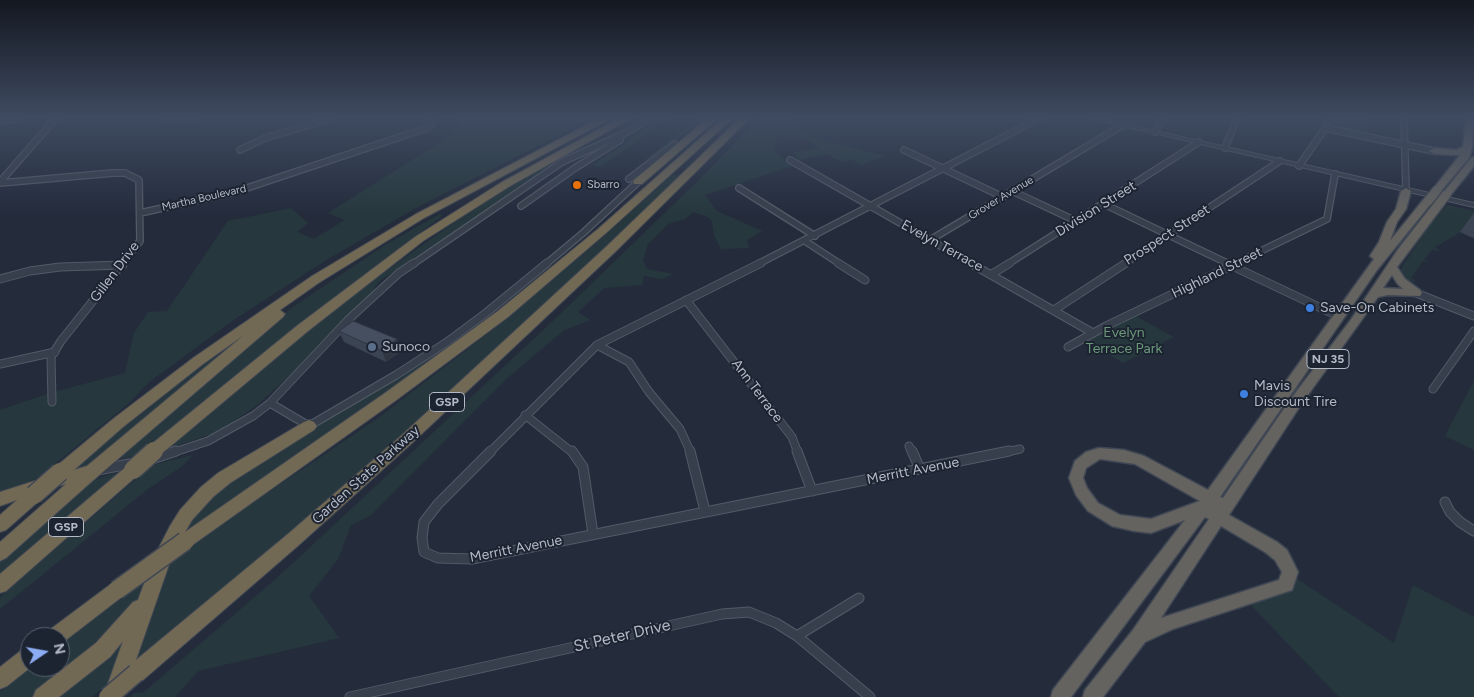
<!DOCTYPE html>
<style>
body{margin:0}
#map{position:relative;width:1474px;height:697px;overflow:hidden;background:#242c3c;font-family:Figtree,sans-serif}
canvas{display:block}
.north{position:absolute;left:20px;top:627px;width:50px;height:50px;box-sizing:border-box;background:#1d2431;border:1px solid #59606d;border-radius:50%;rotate:78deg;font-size:14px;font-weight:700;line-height:20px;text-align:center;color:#b4bac7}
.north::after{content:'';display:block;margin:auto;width:18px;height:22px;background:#8cacf4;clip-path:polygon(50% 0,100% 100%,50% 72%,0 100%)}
</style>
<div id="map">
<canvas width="1474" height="697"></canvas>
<div class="north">N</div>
</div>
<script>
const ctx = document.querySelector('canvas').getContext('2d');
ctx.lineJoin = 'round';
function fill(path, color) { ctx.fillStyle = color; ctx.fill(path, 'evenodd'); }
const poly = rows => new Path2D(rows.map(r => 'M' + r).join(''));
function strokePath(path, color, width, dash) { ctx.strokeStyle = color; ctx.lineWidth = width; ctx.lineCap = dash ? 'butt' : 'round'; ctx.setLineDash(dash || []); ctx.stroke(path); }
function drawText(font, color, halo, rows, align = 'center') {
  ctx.font = font + ' Figtree,sans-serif'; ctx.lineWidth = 4; ctx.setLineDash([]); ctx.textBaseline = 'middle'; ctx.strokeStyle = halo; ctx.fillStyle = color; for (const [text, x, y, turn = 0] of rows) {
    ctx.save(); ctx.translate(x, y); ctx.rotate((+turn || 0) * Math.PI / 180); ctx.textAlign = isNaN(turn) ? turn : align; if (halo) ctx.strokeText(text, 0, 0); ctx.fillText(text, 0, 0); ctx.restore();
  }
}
fill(poly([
 [460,118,592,118,416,208,328,259,235,319,148,383,129,403,39,477,0,495,0,410,47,394,125,373,134,333,148,312,167,311,228,221,291,208,308,223,297,232,314,239,345,220,328,213,458,131],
 [660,118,668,118,601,167,592,165,633,139,632,137],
 [699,118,708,118,629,171],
 [759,118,789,118,806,135,884,156,862,165,852,160,841,162,827,154,799,160,793,152,819,148,808,139,778,136,774,150,792,166,705,195,717,211,762,231,747,240,749,248,721,249,714,235,712,221,708,217,693,212,685,219,668,224,648,244,643,260,647,269,673,274,662,279,644,276,642,285,604,288,578,312,590,320,564,330,504,381,371,515,351,525,338,559,309,596,339,638,198,671,175,697,130,697,134,693,144,692,278,577,553,321,705,174],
 [1340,118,1368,118,1367,134,1333,127],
 [551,164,554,165,378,282,373,292,296,370,257,405,220,431,168,449,338,306,481,203],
 [672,175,680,175,594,260,323,505,130,667,164,566,230,518,377,419,503,322,601,239],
 [1447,205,1474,211,1474,224,1459,233,1465,236,1457,233,1455,235,1461,238,1454,236,1435,247,1440,251,1432,250,1424,260,1431,263,1423,261,1411,278,1417,282,1405,280,1400,270,1429,226],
 [440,214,442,216,306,318,143,454,121,459,115,457,268,324,385,245],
 [1135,316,1174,337,1123,363,1085,340],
 [220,356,95,464,76,469,80,463,213,357],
 [429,358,435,359,178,536,215,490,335,414],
 [1474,381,1474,450,1445,436],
 [193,455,181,467,148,489,0,609,0,597,152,465],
 [120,472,0,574,0,558,91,480],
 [1291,575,1394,643,1413,585,1474,617,1474,697,1339,697,1247,601],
 [151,576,144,593,126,619,36,697,0,697,0,692,32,667,60,667,60,645],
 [121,644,113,680,92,697,52,697]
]), '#26383d');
const minorFar2 = poly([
 [169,118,191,118],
 [1404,118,1406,191],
 [0,121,20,118],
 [1325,128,1434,151],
 [1155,132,1163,118],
 [1225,148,1237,118],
 [240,150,265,138,332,118],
 [904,150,1003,197],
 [790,160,972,264],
 [1299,166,1332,118],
 [629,179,675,144],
 [0,182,56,118],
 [0,183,113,173,125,173,139,180,140,241,122,264],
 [739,188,815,236],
 [1012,191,1076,221],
 [1104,204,1229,264],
 [521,206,575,168,620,140],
 [140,213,235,192,427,128,432,124,429,118],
 [930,240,1123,125],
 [805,241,840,264],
 [413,264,562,162,623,134,651,118],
 [546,264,583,233,638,182],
 [758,264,1040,118],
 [1008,264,1199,142],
 [1124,264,1280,161],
 [1234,264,1327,219,1335,174]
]);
const minorFar1 = poly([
 [838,263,865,280],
 [970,263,1093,333],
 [1226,263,1340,317],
 [992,274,1010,263],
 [0,279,30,271,60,267,123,265],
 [1416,293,1474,316],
 [686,300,792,437,798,453],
 [1054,310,1126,263],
 [597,345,629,362,649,392,680,429,691,453],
 [1068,347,1106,326,1237,263],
 [0,364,55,352],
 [1433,389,1474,331],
 [52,402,51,357,61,341,123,263],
 [270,403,309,426,396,375,447,342,486,313,547,263],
 [525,415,573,453],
 [909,446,912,453],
 [172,453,208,441,253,416,270,403,349,319,399,273,414,263],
 [489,453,597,345,761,263],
 [1002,453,1020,449]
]);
const minor = poly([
 [491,451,438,504,424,522,422,538,424,552,438,558,472,559,1009,451],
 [572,451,583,467,593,534],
 [690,451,705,511],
 [797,451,812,491],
 [912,451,920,469],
 [152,459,176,451],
 [98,470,134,463],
 [1445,502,1450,512,1460,522,1474,531],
 [797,636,859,598],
 [350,697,722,614,749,612,776,623,797,636,870,697]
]);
const tertiary = poly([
 [1088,118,1098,118,1474,203,1474,207,1088,118]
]);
const trunk = poly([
 [1466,118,1474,118,1472,148,1469,158,1440,192,1434,192,1434,188,1460,155,1434,154,1429,151,1434,148,1456,150,1463,147,1466,118],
 [1474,157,1474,166,1449,197,1443,197,1443,193,1471,158,1474,157],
 [1406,188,1411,191,1406,209,1397,222,1390,241,1424,199,1432,199,1433,201,1377,270,1220,497,1223,498,1290,400,1350,321,1399,248,1435,202,1443,202,1443,206,1397,267,1405,279,1420,290,1422,293,1420,296,1388,295,1378,297,1300,406,1229,515,1277,542,1287,550,1298,572,1292,590,1173,629,1145,642,1103,697,1083,697,1085,690,1133,630,1209,519,1205,517,1071,697,1051,697,1053,690,1185,520,1151,533,1134,531,1112,526,1088,511,1076,495,1069,478,1075,461,1086,452,1099,448,1124,450,1144,456,1208,490,1374,259,1370,256,1379,242,1387,222,1396,209,1401,191,1406,188],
 [1392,275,1397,283,1403,289,1383,288,1392,275],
 [1100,459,1135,464,1200,501,1151,519,1120,515,1098,503,1087,488,1083,478,1086,468,1100,459],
 [1221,526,1265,552,1275,560,1282,572,1279,580,1161,618,1221,526]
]);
const motorway = poly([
 [600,118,612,118,424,218,320,282,280,310,285,314,283,317,90,483,6,558,0,561,0,542,66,484,40,491,42,495,40,500,6,530,0,532,0,515,17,500,0,506,0,492,53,475,52,472,54,468,113,419,193,358,312,276,416,214,600,118],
 [244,335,87,466,74,470,123,427,203,364,244,335],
 [620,118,632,118,510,186,423,241,308,331,160,455,154,457,148,455,146,451,148,447,298,325,415,237,502,182,620,118],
 [708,118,718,118,642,184,634,184,633,182,634,180,708,118],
 [723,118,733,118,606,233,508,317,395,401,191,546,185,548,178,545,171,559,136,660,288,534,402,435,607,246,740,118,750,118,615,252,412,443,300,544,143,680,136,683,129,680,123,696,109,696,106,689,123,641,110,657,59,697,33,697,36,690,96,643,133,602,138,600,153,559,170,526,180,510,201,487,218,473,304,422,309,420,314,422,317,426,314,430,230,483,213,497,192,520,185,532,385,393,498,311,598,229,723,118],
 [133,464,139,466,141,470,139,474,6,591,0,593,0,574,127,466,133,464],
 [117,582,123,584,126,590,123,596,62,643,60,644,60,637,45,637,48,631,111,584,117,582],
 [30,647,31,667,7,686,0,689,0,667,23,649,30,647]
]);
strokePath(minorFar2, '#535a67', 8);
strokePath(minorFar1, '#535a67', 9);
strokePath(minor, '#535a67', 11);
strokePath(tertiary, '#535a67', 2);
strokePath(trunk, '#404754', 3);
strokePath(motorway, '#404754', 2);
strokePath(minorFar2, '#383f4c', 5.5);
strokePath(minorFar1, '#383f4c', 7);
strokePath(minor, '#383f4c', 9);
fill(tertiary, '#383f4c');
fill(trunk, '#646360');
fill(motorway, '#726955');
const trunkBridge = poly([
 [1428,201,1437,190],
 [1439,204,1446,195]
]);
const motorwayBridgeFar1 = poly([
 [152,453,154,451]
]);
const motorwayBridge = poly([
 [133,470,154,451],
 [34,495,60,472],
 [117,590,185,541],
 [108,697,136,673]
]);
strokePath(trunkBridge, '#404754', 11, []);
strokePath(motorwayBridgeFar1, '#404754', 16, []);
strokePath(motorwayBridge, '#404754', 21, []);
strokePath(trunkBridge, '#646360', 9);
strokePath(motorwayBridgeFar1, '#726955', 14);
strokePath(motorwayBridge, '#726955', 18);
fill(poly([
 [1474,213,1474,237,1473,238,1460,232],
 [339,331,397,339,402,351,386,362,344,342]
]), '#3b4453');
fill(poly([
 [397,339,402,351,386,362,382,351]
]), '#303743');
const building = poly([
 [353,321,397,339,382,351,339,331,353,321]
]);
fill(building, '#454f60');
strokePath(building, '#303743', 1);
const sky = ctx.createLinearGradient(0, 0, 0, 215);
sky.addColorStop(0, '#141821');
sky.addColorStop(0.55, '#3f4b61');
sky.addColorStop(1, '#3f4b6100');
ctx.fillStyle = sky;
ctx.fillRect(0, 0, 1474, 215);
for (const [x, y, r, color] of [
 [577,185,5,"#e8710a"],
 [1310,308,5,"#3f7fe0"],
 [372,347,5,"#5c6f8a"],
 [1244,394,5,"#3f7fe0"]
]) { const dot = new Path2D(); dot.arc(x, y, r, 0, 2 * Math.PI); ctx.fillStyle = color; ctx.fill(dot); strokePath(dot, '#1d2431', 2); }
drawText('11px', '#b4bac7', '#1d2431', [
 ["Sbarro",587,185]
], 'left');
drawText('11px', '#b4bac7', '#1d2431', [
 ["Martha Boulevard",204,198,-13],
 ["Grover Avenue",1001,198,-31]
]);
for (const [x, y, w] of [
 [1328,359,42],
 [447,402,35],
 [66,527,35]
]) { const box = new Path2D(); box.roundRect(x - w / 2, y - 9.5, w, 19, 4); ctx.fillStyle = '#1d2431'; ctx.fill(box); strokePath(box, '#b4bac7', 1); }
drawText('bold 12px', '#b4bac7', null, [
 ["NJ 35",1328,359],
 ["GSP",447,402],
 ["GSP",66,527]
]);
drawText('14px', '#b4bac7', '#1d2431', [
 ["Division Street",1096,209,-32],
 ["Prospect Street",1167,235,-33],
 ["Evelyn Terrace",942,246,29],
 ["Gillen Drive",115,272,-53],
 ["Highland Street",1217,273,-26],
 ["Ann Terrace",757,391,53],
 ["Merritt Avenue",913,471,-11],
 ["Garden State Parkway",366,475,-42],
 ["Merritt Avenue",516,549,-11]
]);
drawText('14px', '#b4bac7', '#1d2431', [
 ["Save-On Cabinets",1320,308],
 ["Sunoco",382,347],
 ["Mavis",1254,386],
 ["Discount Tire",1254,402]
], 'left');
drawText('14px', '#6b9879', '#1d2431', [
 ["Evelyn",1124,333],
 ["Terrace Park",1124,349]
]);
drawText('16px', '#b4bac7', '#1d2431', [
 ["St Peter Drive",622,636,-13]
]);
</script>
